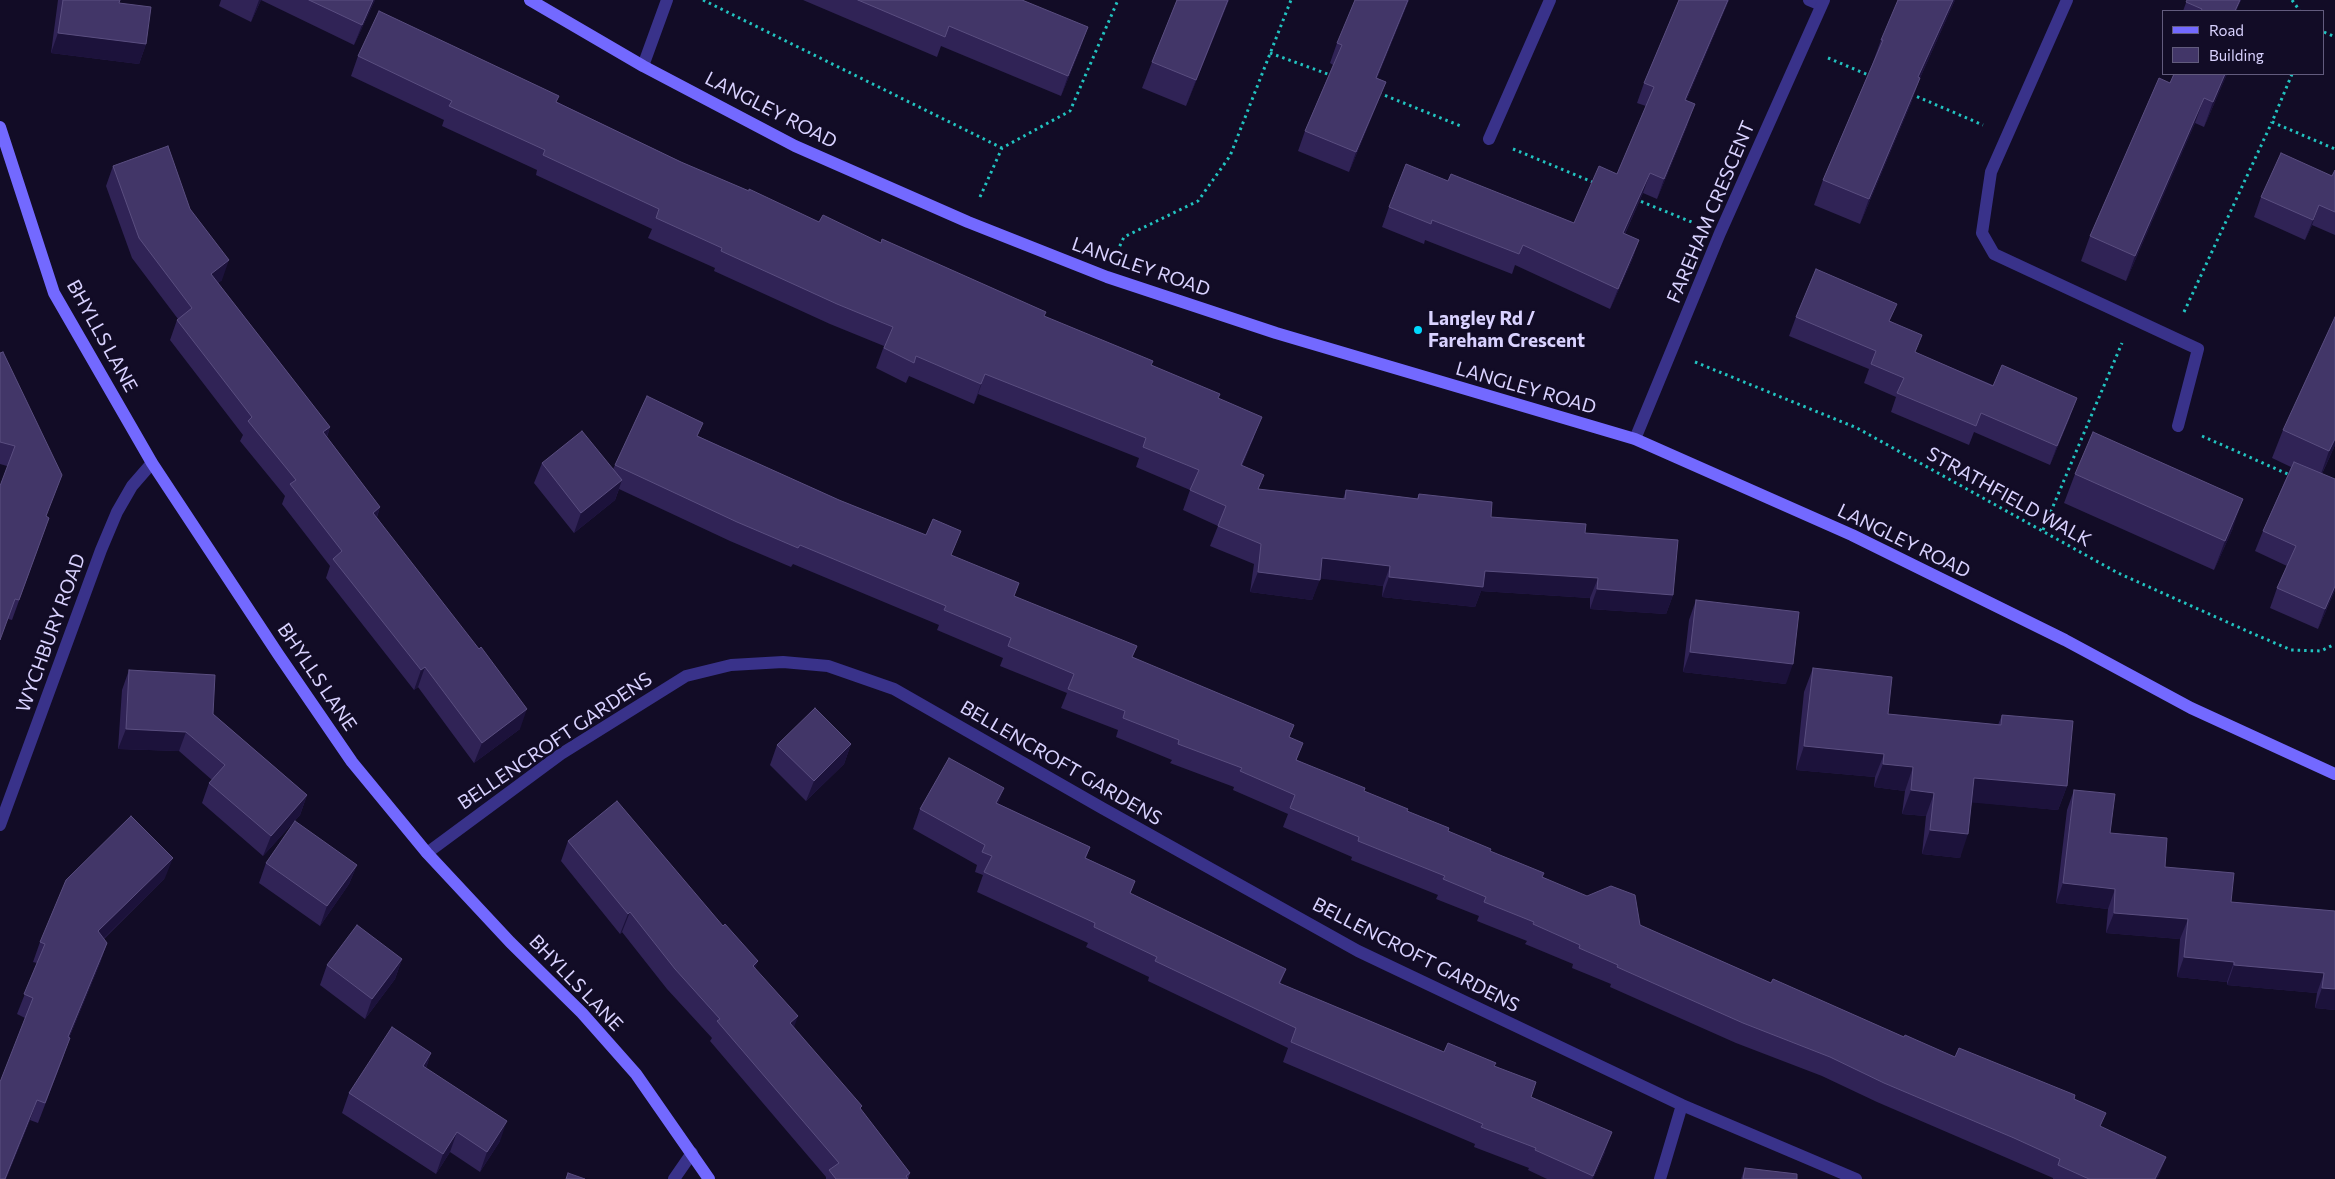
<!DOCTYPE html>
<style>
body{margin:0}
#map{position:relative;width:2335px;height:1179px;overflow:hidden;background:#120c26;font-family:Commissioner,sans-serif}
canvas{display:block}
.legend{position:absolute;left:2162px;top:10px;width:162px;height:65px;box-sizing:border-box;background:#120c26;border:1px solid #625b7d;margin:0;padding:6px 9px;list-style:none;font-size:15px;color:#d9d2ff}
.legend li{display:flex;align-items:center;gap:10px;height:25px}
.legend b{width:25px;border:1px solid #625b7d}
</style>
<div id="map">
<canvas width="2335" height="1179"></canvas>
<ul class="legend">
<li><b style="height:6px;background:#7369ff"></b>Road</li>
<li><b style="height:14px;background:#423668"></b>Building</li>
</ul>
</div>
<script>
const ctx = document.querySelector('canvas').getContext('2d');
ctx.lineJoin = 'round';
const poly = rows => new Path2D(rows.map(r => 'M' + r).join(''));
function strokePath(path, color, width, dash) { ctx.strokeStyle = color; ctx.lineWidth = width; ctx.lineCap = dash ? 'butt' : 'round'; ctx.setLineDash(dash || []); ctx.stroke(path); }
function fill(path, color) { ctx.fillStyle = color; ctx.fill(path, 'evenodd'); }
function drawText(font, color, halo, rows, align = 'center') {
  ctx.font = font + ' Commissioner,sans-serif'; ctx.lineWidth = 5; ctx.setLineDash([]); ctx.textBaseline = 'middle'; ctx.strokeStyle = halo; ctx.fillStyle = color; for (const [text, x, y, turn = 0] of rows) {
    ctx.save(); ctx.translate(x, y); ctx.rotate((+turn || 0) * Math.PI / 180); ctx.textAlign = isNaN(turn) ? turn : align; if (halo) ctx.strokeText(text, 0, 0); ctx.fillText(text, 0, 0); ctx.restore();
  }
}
strokePath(poly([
 [703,0,1002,148],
 [2292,0,2300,11],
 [2324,32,2335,37],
 [1270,53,1333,76],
 [1828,58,1871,76],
 [2292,74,2272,122,2335,149],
 [1379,93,1463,127],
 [1911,94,1983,125],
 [1513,149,1595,183],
 [980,197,1002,148,1070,111,1118,0],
 [1635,199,1694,223],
 [1117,252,1124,237,1198,201,1230,156,1291,0],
 [2184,312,2272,122],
 [1695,362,1857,428,2118,573,2247,631,2291,650,2321,651,2335,644],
 [2202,436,2292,476],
 [2043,530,2122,343]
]), '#22c3c0', 3, [2.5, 4]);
strokePath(poly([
 [1809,0,1821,5],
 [1489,139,1550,0]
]), '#39328a', 12);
strokePath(poly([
 [2067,0,1991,172,1982,233,1994,254,2198,349,2178,426],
 [643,66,667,0],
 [1635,439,1720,233,1824,0],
 [0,825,101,550,117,512,132,486,152,463],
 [427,853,561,754,686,676,731,665,783,662,828,666,894,689,1102,808,1358,951,1682,1105,1856,1179],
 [674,1179,692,1153],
 [1660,1179,1682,1105]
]), '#39328a', 12);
strokePath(poly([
 [530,0,643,66,795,146,968,222,1107,277,1276,333,1635,439,1852,535,2065,640,2191,708,2335,774],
 [0,127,54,293,152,463,278,654,352,762,427,853,510,942,582,1013,636,1074,709,1179]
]), '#7369ff', 12);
fill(poly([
 [58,0,120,0,119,3,146,44,139,64,51,53],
 [221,0,375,0,354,45,261,0,251,22,219,6],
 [803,0,1022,0,1081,47,1061,96,941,46,937,57],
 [1177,0,1229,0,1186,106,1142,88,1152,62],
 [1409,0,1377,78,1386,82,1378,102,1349,172,1298,151,1305,131,1333,65,1330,63,1337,43],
 [1679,0,1729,0,1686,101,1688,124,1657,199,1643,193,1625,234,1639,240,1632,260,1610,309,1515,265,1512,274,1425,240,1424,244,1382,227,1389,207,1448,181,1574,223,1617,174,1646,106,1637,103,1644,83],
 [1955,0,1920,78,1911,103,1860,224,1814,205,1823,180,1872,65,1881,40],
 [2187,0,2241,0,2236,11,2183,11],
 [358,56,557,102,681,162,819,222,881,243,1152,365,1219,399,1254,437,1242,466,1259,489,1343,499,1346,490,1417,499,1419,494,1491,517,1585,533,1673,595,1666,614,1590,609,1590,598,1481,591,1475,607,1382,597,1383,586,1320,578,1312,600,1250,592,1254,564,1210,546,1218,526,1183,510,1190,490,1136,467,1139,458,978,394,974,404,909,376,906,383,876,368,884,346,830,324,714,271,715,268,648,238,652,229,536,175,537,170,442,126,444,120,351,76],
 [2174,74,2227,74,2204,127,2195,123,2126,281,2081,261,2090,236,2170,83],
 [113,166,190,209,222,280,218,283,330,427,327,437,380,507,377,517,520,729,474,763,418,687,414,690,326,578,330,566,282,504,285,496,240,441,243,435,170,340,177,320,178,319,132,258,106,186],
 [2335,170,2335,235,2312,225,2305,240,2254,217,2261,197,2332,176],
 [1796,317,1891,321,1916,353,2070,417,2050,465,1974,432,1969,445,1891,412,1896,397,1864,383,1869,369,1789,336],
 [0,353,46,517,49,518,12,620,8,619,7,466,0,464],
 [2283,430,2335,445,2322,474,2335,479,2335,590,2318,629,2270,608,2277,588,2287,566,2255,551,2263,531,2291,467,2272,458],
 [698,436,951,555,1014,596,1290,738,1297,760,1448,831,1640,925,1771,983,1904,1037,1955,1057,2074,1099,2101,1127,2157,1179,2053,1179,2053,1178,2007,1158,1877,1102,1822,1076,1736,1043,1610,987,1611,984,1572,968,1573,964,1525,944,1527,941,1477,921,1479,916,1436,899,1438,895,1351,860,1352,857,1283,827,1288,814,1233,790,1234,787,1170,763,1172,760,1116,737,1118,730,1061,708,1067,693,1000,666,1003,658,937,630,939,625,793,564,791,567,730,541,619,489,615,500,574,533,534,483,542,463,613,469,615,465],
 [2075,474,2233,528,2214,570,2064,503],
 [1696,600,1786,684,1683,672,1689,620],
 [1813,668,1888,714,1998,725,2002,715,2067,786,2058,810,1972,802,1960,858,1922,854,1926,816,1902,814,1905,791,1874,787,1875,777,1796,770,1804,692],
 [129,670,213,714,307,795,300,815,263,856,202,803,209,783,212,780,179,751,118,749,122,690],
 [851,744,844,764,806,801,770,765,777,745],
 [2074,790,2110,833,2165,867,2231,902,2335,911,2335,1010,2315,1008,2317,993,2227,985,2227,982,2177,977,2180,939,2106,933,2108,909,2056,903,2067,810],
 [999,804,1090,847,1086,858,1135,881,1130,893,1286,969,1280,984,1444,1052,1494,1066,1531,1097,1605,1152,1593,1179,1547,1179,1528,1170,1529,1168,1474,1147,1475,1144,1283,1062,1288,1048,1148,981,1149,977,1086,947,1088,943,977,892,983,875,975,872,977,865,913,829,920,809],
 [568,841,755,969,794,1027,861,1110,910,1173,908,1179,826,1179,826,1177,710,1041,712,1038,667,989,622,932,620,934,561,861],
 [266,863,357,865,349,884,320,926,259,883],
 [165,878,104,939,107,943,100,963,69,1038,63,1058,38,1123,30,1120,6,1179,0,1179,25,1018,17,1014,37,963,33,962,40,942],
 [402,959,395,979,365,1019,320,985,327,965],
 [431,1053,426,1068,500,1141,480,1172,450,1152,436,1174,342,1113,349,1093],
 [1745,1168,1797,1179,1741,1179]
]), '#302356');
fill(poly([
 [259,0,261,0,251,22],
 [373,0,375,0,354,45,362,25],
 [1228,0,1229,0,1186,106,1196,80],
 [1408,0,1409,0,1369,98,1376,78],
 [1728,0,1729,0,1678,120,1685,100],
 [1953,0,1955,0,1909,102,1918,77],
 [2240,0,2241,0,2236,11,2235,11],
 [1088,27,1081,47,1061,96,1068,76],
 [58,33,146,44,139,64,51,53],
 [2225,74,2227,74,2204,127,2213,102],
 [1920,78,1911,103,1860,224,1869,199],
 [1386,82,1378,102,1349,172,1356,152],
 [2204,98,2195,123,2126,281,2135,256],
 [1695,104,1688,124,1657,199,1664,179],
 [1650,173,1643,193,1616,253,1623,233],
 [2319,205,2312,225,2305,240],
 [1639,240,1632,260,1610,309,1618,289],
 [229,260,222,280,204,294,211,274],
 [985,374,978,394,974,404,981,384],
 [2077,398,2070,417,2050,465,2057,446],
 [1262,417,1254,437,1233,485,1241,465],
 [330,427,323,447,323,432],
 [2335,439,2335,445,2319,480,2329,451],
 [622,480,615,500,574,533,581,513],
 [2243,499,2233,528,2214,570,2225,541],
 [380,507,373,527,373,513],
 [1322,558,1390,566,1383,586,1315,578],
 [1485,571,1598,578,1590,598,1481,591,1475,607,1382,597,1389,577],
 [1258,572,1320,580,1312,600,1250,592],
 [2335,586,2335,590,2318,629,2325,609],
 [1597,589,1673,595,1666,614,1590,609],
 [1690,652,1793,664,1786,684,1683,672],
 [425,667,418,687,414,690,421,670],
 [527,709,520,729,474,763,482,743],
 [126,729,186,732,179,751,118,749],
 [851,744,844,764,806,801,814,781],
 [1804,746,1884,754,1875,777,1796,770],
 [1883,764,1913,767,1905,791,1874,787],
 [1974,778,2067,786,2058,810,1966,802],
 [1004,788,997,808,996,803],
 [1911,790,1934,793,1926,816,1902,814],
 [307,795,300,815,263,856,271,836],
 [1930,830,1968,834,1960,858,1922,854],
 [173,858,165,878,91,951,98,931],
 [357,865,349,884,320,926,327,906],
 [2063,883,2115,889,2108,909,2056,903],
 [630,912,622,932,620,934,628,914],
 [2114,913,2188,919,2180,939,2106,933],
 [107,943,100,963,61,1057,68,1037],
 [2184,957,2234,962,2227,982,2177,977],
 [402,959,395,979,365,1019,372,999],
 [758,961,751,981,753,966],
 [2234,965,2324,973,2317,993,2227,985],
 [2322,988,2335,989,2335,1010,2315,1008],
 [798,1016,791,1036,790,1023],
 [431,1053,424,1073,423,1066],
 [37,1100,30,1120,6,1179,5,1179],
 [507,1121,500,1141,480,1172,487,1152],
 [457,1132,450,1152,436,1174,443,1154],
 [1612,1132,1605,1152,1593,1179,1592,1179],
 [2166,1157,2159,1176,2157,1179,2155,1179]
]), '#1c123b');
const building = poly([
 [63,0,120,0,119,3,151,7,146,44,58,33,63,0],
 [309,0,373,0,362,25,309,0],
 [858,0,1022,0,1088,27,1068,76,949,26,945,37,858,0],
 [1177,0,1228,0,1196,80,1152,62,1177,0],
 [1355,0,1408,0,1376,78,1386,82,1356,152,1305,131,1342,45,1337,43,1355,0],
 [1679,0,1728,0,1685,100,1695,104,1664,179,1650,173,1623,233,1639,240,1618,289,1523,245,1519,254,1432,220,1431,224,1389,207,1406,164,1448,181,1451,174,1574,223,1599,166,1617,174,1654,87,1644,83,1679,0],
 [1898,0,1953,0,1918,77,1920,78,1869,199,1823,180,1883,40,1881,40,1898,0],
 [2187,0,2240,0,2235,11,2201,11,2202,9,2186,2,2187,0],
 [379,11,559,96,556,102,681,162,749,191,749,189,819,222,823,215,881,243,882,239,1046,312,1044,316,1153,361,1151,365,1220,394,1218,398,1262,417,1241,465,1264,475,1258,489,1345,499,1346,490,1418,499,1419,494,1492,502,1491,517,1586,524,1585,533,1678,540,1673,595,1597,589,1598,578,1485,571,1483,587,1389,577,1390,566,1322,558,1320,580,1258,572,1261,544,1218,526,1226,506,1190,490,1199,470,1143,447,1146,438,985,374,981,384,916,356,914,363,884,348,893,327,837,304,721,251,722,248,656,218,659,209,543,155,545,150,449,106,452,101,358,56,379,11],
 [2174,74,2225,74,2213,102,2204,98,2135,256,2090,236,2159,78,2170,83,2174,74],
 [168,146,190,209,229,260,211,274,330,427,323,432,380,507,373,513,479,649,481,647,527,709,482,743,425,667,421,670,333,559,342,551,290,484,296,480,248,421,252,417,177,320,192,308,139,238,113,166,168,146],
 [2281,153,2332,176,2335,170,2335,212,2319,205,2313,220,2261,197,2281,153],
 [1816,269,1897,304,1889,321,1922,335,1915,352,1993,386,2002,365,2077,398,2057,446,1981,413,1976,426,1897,393,1904,378,1871,364,1876,351,1796,317,1816,269],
 [2335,317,2335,439,2329,451,2283,430,2335,317],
 [3,352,62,475,46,516,49,518,19,600,15,599,0,640,0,486,15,446,0,442,0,353,3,352],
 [647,396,703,423,697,436,839,500,926,535,933,519,961,531,951,555,1019,583,1014,596,1137,646,1132,657,1294,725,1289,737,1303,743,1296,760,1365,788,1364,791,1408,809,1407,811,1449,828,1448,831,1491,849,1490,851,1544,873,1542,877,1587,896,1611,886,1635,895,1640,925,1771,983,1773,979,1904,1037,1905,1035,1955,1057,1959,1048,2075,1095,2074,1099,2106,1113,2100,1126,2166,1157,2155,1179,2089,1179,2058,1165,2060,1159,2014,1138,1884,1083,1830,1057,1743,1023,1617,967,1618,965,1579,948,1580,945,1533,924,1534,922,1484,902,1486,897,1443,879,1445,876,1358,841,1359,837,1290,808,1295,795,1240,771,1242,768,1178,744,1179,740,1123,718,1125,711,1068,689,1074,674,1008,646,1011,638,944,610,946,606,800,545,798,548,737,522,615,465,647,396],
 [582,431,622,480,581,513,542,463,582,431],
 [2093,432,2243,499,2225,541,2075,474,2093,432],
 [2294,462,2335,479,2335,586,2325,609,2277,588,2296,546,2263,531,2294,462],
 [1696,600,1799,612,1793,664,1690,652,1696,600],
 [1813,668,1892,677,1888,714,2001,725,2002,715,2073,721,2067,786,1974,778,1968,834,1930,830,1934,793,1911,790,1913,767,1883,764,1884,754,1804,746,1813,668],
 [129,670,215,675,213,714,307,795,271,836,209,783,225,765,186,732,126,729,129,670],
 [815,708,851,744,814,781,777,745,815,708],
 [949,758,1004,788,996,803,1090,847,1085,858,1135,881,1130,893,1286,969,1279,983,1444,1052,1448,1043,1496,1063,1494,1066,1536,1082,1531,1097,1612,1132,1593,1176,1535,1150,1536,1148,1481,1127,1483,1124,1291,1042,1296,1028,1155,961,1157,957,1094,927,1095,923,984,872,992,856,982,852,985,845,920,809,949,758],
 [2074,790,2115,794,2110,833,2167,838,2165,867,2234,873,2231,902,2335,911,2335,989,2322,988,2324,973,2234,965,2234,962,2184,957,2188,919,2114,913,2115,889,2063,883,2074,790],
 [617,801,723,926,725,924,758,961,753,966,798,1016,790,1023,862,1106,860,1108,910,1173,906,1176,908,1179,836,1179,829,1170,839,1163,717,1021,720,1019,675,969,630,912,628,914,568,841,617,801],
 [131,816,173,858,98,931,107,943,68,1037,70,1038,45,1103,37,1100,5,1179,0,1179,0,1082,33,998,24,994,45,944,40,942,66,880,131,816],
 [295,821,357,865,327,906,266,863,295,821],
 [357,925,402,959,372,999,327,965,357,925],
 [392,1027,431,1053,423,1066,507,1121,487,1152,457,1132,443,1154,349,1093,392,1027],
 [1745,1168,1797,1174,1797,1179,1743,1179,1745,1168],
 [568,1173,585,1179,566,1179,568,1173]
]);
fill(building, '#423668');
strokePath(building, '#5a4e80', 1);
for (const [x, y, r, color] of [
 [1418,330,5,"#00d9fd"]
]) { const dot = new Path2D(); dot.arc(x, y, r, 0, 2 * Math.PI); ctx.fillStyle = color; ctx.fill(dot); strokePath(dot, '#120c26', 2); }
drawText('19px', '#d9d2ff', '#120c26', [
 ["LANGLEY ROAD",771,110,27],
 ["FAREHAM CRESCENT",1711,212,-67],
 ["LANGLEY ROAD",1141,267,19],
 ["BHYLLS LANE",102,336,61],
 ["LANGLEY ROAD",1526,388,16],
 ["STRATHFIELD WALK",2009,497,29],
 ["LANGLEY ROAD",1904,541,26],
 ["WYCHBURY ROAD",51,633,-70],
 ["BHYLLS LANE",317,677,56],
 ["BELLENCROFT GARDENS",555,741,-34],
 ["BELLENCROFT GARDENS",1061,763,30],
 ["BELLENCROFT GARDENS",1416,955,27],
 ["BHYLLS LANE",576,983,46]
]);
drawText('bold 19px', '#d9d2ff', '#120c26', [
 ["Langley Rd /",1428,319],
 ["Fareham Crescent",1428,341]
], 'left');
</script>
